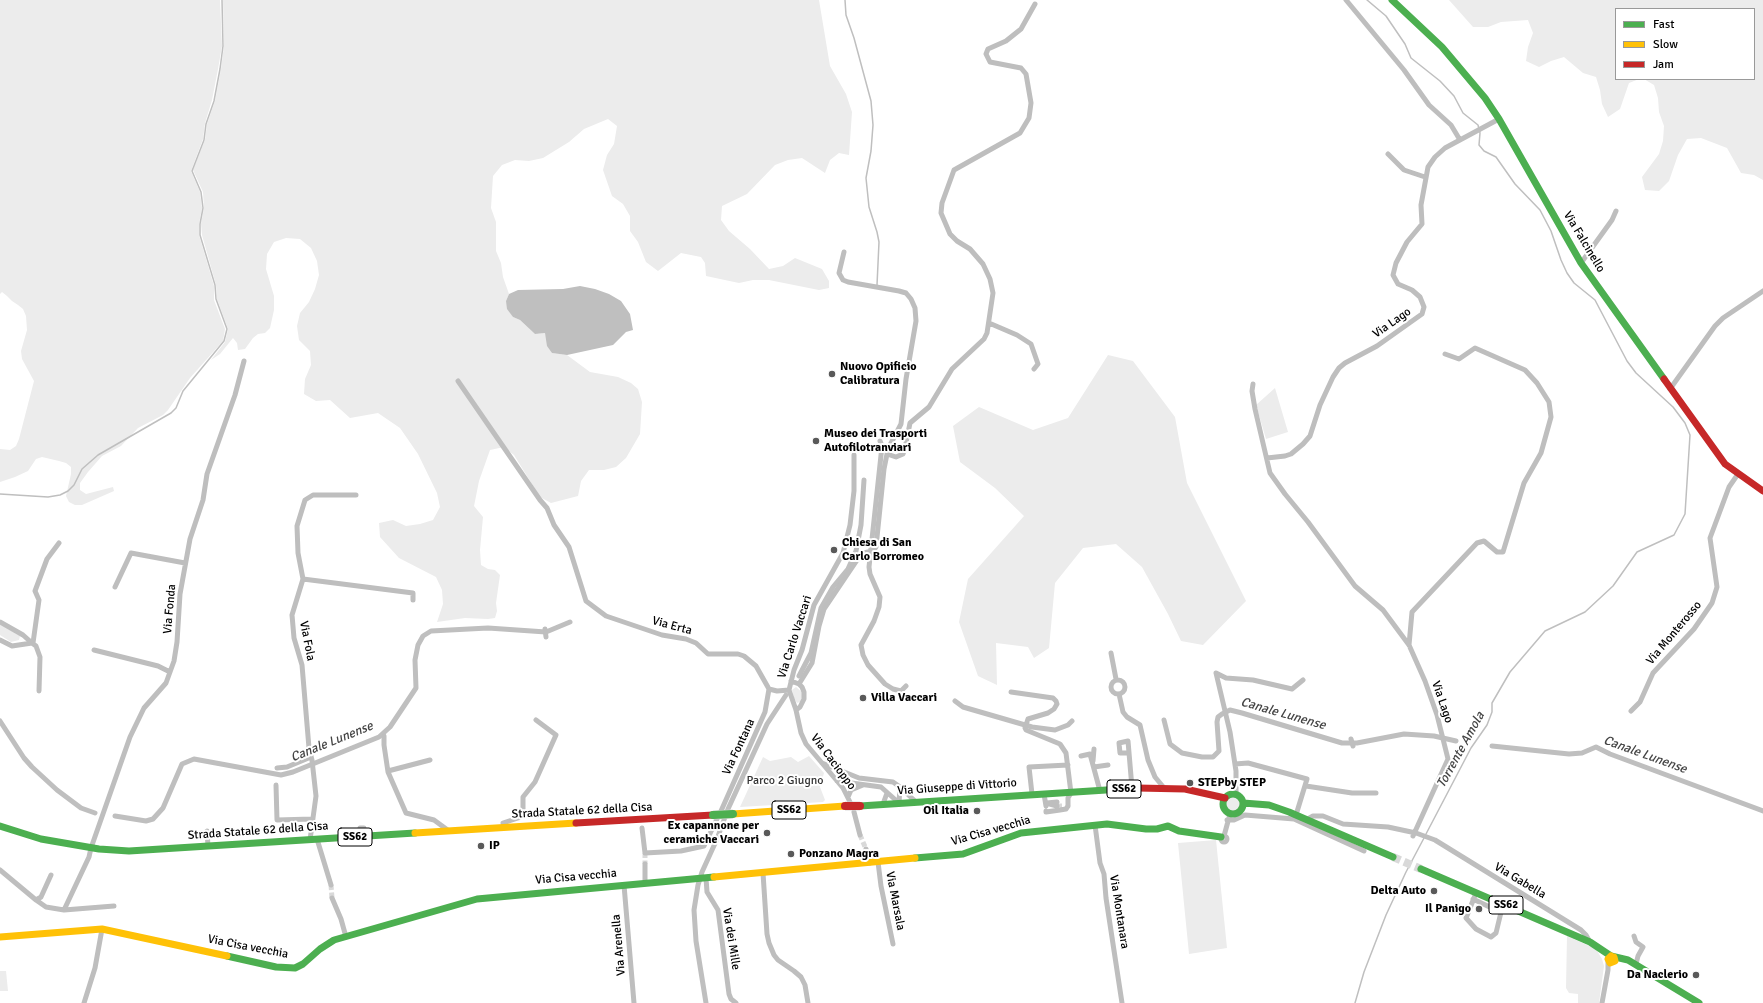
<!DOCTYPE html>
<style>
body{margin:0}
#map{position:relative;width:1763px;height:1003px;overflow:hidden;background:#fff;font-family:Signika,sans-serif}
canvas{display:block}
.legend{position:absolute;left:1615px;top:8px;width:140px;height:72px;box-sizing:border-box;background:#fff;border:1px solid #999;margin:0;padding:5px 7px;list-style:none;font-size:12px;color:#000}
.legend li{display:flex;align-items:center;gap:8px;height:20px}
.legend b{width:20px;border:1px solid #999}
</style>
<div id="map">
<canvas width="1763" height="1003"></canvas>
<ul class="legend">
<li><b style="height:5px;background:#4caf50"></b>Fast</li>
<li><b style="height:5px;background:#ffc107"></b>Slow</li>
<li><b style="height:5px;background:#c62828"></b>Jam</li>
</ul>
</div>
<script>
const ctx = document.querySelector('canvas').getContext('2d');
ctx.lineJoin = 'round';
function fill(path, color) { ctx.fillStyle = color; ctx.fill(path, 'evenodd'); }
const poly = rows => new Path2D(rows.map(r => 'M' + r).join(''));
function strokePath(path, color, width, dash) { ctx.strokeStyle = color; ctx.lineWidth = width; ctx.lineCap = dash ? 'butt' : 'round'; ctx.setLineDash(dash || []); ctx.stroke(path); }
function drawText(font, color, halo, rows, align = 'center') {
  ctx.font = font + ' Signika,sans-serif'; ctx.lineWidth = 4; ctx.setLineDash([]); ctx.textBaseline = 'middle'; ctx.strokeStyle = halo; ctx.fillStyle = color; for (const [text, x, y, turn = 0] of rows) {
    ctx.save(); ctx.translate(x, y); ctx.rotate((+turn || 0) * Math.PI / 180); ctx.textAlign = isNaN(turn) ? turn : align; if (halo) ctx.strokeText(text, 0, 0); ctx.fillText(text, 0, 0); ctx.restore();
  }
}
fill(poly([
 [0,0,220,0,222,46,218,69,212,100,205,123,203,139,191,171,200,192,202,208,199,224,199,235,214,286,214,300,225,329,223,341,190,378,168,410,163,415,138,428,121,446,102,456,88,472,80,483,80,490,86,494,113,487,114,491,82,505,75,505,69,502,66,496,71,474,71,467,66,463,59,461,42,457,36,459,28,471,15,477,0,482,0,449,10,450,16,446,19,439,34,381,22,359,21,351,27,330,26,316,23,309,18,305,12,301,7,296,2,292,0,294],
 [223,0,819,0,830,66,846,94,852,112,849,155,839,153,830,160,825,173,802,158,788,160,775,165,747,194,722,206,721,220,729,231,750,249,769,269,783,266,795,258,822,269,829,281,829,288,819,290,769,280,753,280,739,283,706,276,705,263,701,257,681,253,658,271,646,262,638,242,630,231,630,216,623,204,612,196,603,170,607,155,614,144,617,126,608,119,584,129,569,142,543,158,529,161,515,160,502,165,493,176,491,208,496,222,496,251,501,263,503,277,509,294,506,301,513,317,520,320,535,334,545,333,552,353,567,355,590,372,618,377,631,383,638,389,642,402,640,434,626,458,616,467,604,470,589,470,581,481,578,496,551,503,540,497,514,455,504,447,490,450,479,481,474,506,483,517,480,550,481,565,488,569,495,570,500,575,496,603,497,611,495,618,488,619,465,618,437,622,443,604,442,590,436,577,399,558,380,537,379,523,393,520,406,526,420,524,433,520,440,507,437,493,418,454,400,428,378,413,350,418,330,400,316,401,304,394,305,379,311,365,310,351,299,340,297,326,300,313,309,302,315,289,319,275,317,261,311,248,300,239,286,238,274,242,267,254,266,269,274,296,274,310,270,328,265,333,258,334,253,338,245,349,238,350,237,343,233,338,220,354,211,360,225,342,228,329,217,299,216,285,202,235,201,224,204,208,203,192,193,170,205,140,207,124,215,101,221,69,224,46],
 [1449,0,1763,0,1763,180,1754,175,1741,173,1727,148,1701,138,1687,139,1678,155,1669,181,1659,191,1645,190,1642,177,1659,154,1663,141,1664,126,1659,112,1658,98,1654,85,1644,79,1754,79,1754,9,1616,9,1616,79,1639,79,1629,83,1620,109,1608,117,1602,104,1600,90,1596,77,1583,73,1564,57,1551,61,1539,67,1526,61,1528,47,1533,33,1528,20,1501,22,1488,27,1473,27],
 [1108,355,1133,361,1175,417,1187,483,1246,601,1203,645,1181,641,1168,614,1142,567,1116,544,1083,548,1055,583,1049,648,1034,658,1028,647,996,643,997,685,978,676,959,622,968,579,1024,516,995,488,960,462,953,426,979,407,1033,430,1068,418],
 [1275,388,1288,432,1266,439,1256,405],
 [0,624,20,636,19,640,11,642,0,635],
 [796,687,803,693,802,701,797,703,794,698,792,690],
 [809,756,824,773,820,787,825,800,823,802,740,807,763,757,770,761,791,757,798,762],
 '1224 804a9 9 0 1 1 18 0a9 9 0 1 1-18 0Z',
 [1216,840,1227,948,1189,954,1178,843],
 [1567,936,1596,949,1602,959,1604,966,1599,1003,1578,1003,1578,994,1569,993,1566,988],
 [0,971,6,971,8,991,0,991]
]), '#ececec');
fill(poly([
 [580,286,595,289,609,294,621,301,630,314,633,330,626,332,613,345,567,355,552,353,547,346,545,333,535,334,520,320,513,317,507,309,506,301,509,294,518,290,563,289]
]), '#bfbfbf');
strokePath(poly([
 [845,0,846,15,854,38,871,101,873,125,871,151,866,178,869,207,877,232,879,242,877,285],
 [1367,0,1386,16,1405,44,1411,58,1440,81,1454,96,1463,113,1478,125,1480,133,1479,145,1484,151,1496,157,1515,184,1540,210,1551,231,1561,260,1567,273,1574,283,1595,300,1627,361,1636,373,1673,407,1685,423,1690,435,1685,514,1674,535,1637,552,1613,586,1585,612,1545,631,1510,672,1492,703,1492,712,1487,725,1471,748,1426,834],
 [0,494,48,497,60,495,68,491,74,485,82,469,98,455,171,413,176,408,183,391,224,341,227,329,216,299,215,285,200,235,200,224,203,208,201,192,192,171,204,140,206,124,214,101,220,69,223,46,222,0],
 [1355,1003,1364,972,1386,915,1406,872,1424,838]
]), '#bfbfbf', 1.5);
strokePath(poly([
 [880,441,882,446,869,567,870,574,880,597,879,607,874,621,861,645,863,655,868,665,885,684,893,689,901,691,906,686],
 [799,676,811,653,821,608,833,587,848,569,856,551,861,525,864,480],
 [955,701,963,707,1032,727,1055,730,1068,725,1072,721],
 [1164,720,1170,744,1182,753,1202,757,1213,757,1219,751,1217,722,1218,717,1222,714,1230,710,1242,713,1342,743,1357,743,1404,734,1434,736,1456,741],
 [0,721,24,758,32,767,57,790,81,808,95,813],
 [1492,746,1569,754,1582,753,1596,747,1610,754,1763,811],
 [115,816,146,821,153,819,163,808,182,764,194,759,281,775,293,772,379,737,390,727,416,688,415,660,418,645,423,636,431,631,488,628,546,632,570,622],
 [706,1003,696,941,694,910,698,885,702,872,717,839,728,809,767,724,786,695]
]), '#bfbfbf', 5);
strokePath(poly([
 [1057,806,1064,806],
 [860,835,866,849],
 [645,853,645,864],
 [331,885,332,898]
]), '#d9d9d9', 5, [5, 2.5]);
strokePath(poly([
 [1393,857,1421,869]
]), '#d9d9d9', 8, [8, 4]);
strokePath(poly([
 [1346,0,1404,70,1429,105,1451,125,1460,140],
 [1388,154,1404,170,1425,177],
 [1581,263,1612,220,1616,211],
 [989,323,1017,335,1031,344,1038,364,1034,369],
 [458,381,540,500,547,508,554,525,569,547,586,601,606,616,662,635,686,639,696,643,708,654,738,654,744,656,756,666,769,689,777,691,789,690,796,710,801,733,806,744,843,788,850,802],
 [1253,384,1252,391,1255,409,1270,473,1285,494,1308,522,1355,586,1383,610,1409,645,1425,681,1437,715,1448,759,1413,836],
 [1670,389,1715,326,1723,318,1763,291],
 [887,454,896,457,903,454,905,448,910,423,929,407,952,369,984,339,987,333,993,293,990,279,983,264,970,249,957,241,950,234,941,213,942,203,954,170,1020,133,1029,118,1031,103,1026,74,1021,68,990,62,986,54,988,49,1006,41,1021,29,1035,4],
 [1267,458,1285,456,1291,454,1303,444,1310,436,1320,405,1333,377,1339,368,1345,363,1377,346,1422,314,1424,307,1420,297,1412,290,1398,284,1393,275,1396,263,1407,242,1422,224,1421,205,1428,167,1435,157,1445,148,1499,119],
 [303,579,413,593,413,600],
 [115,587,131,553,185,563],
 [0,622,23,635,32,643],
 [545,629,546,637],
 [0,640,12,646,32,643,36,646,40,657,39,691],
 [33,643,39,600,35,591,47,559,59,543],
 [1409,645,1412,612,1477,543,1484,541,1497,552,1503,552,1524,483,1541,453,1551,417,1549,402,1537,383,1525,370,1475,348,1459,359,1445,354],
 [94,650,158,666,170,672],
 [1111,653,1116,679],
 '1111 687a7 7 0 1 1 14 0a7 7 0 1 1-14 0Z',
 [791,681,799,684,802,687,804,692,804,699,800,707,796,710],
 [799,684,812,663,819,626,824,609,859,557,863,553,873,551,876,547,884,469,888,449,901,424,906,379,916,321,915,308,911,299,906,293,899,291,848,282,843,280,839,273,844,252],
 [789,690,794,670,802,650,814,605,843,553,850,525,854,491,854,455],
 [1011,692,1053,698,1056,701,1057,704,1054,709,1048,713,1028,719,1025,728,1026,730,1060,744,1066,753,1071,793,1068,798,1068,806],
 [1119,694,1123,712,1127,717,1140,725,1148,760,1155,777,1165,789],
 [1631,711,1640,702,1653,673,1694,629,1712,603,1717,587,1710,538,1729,487,1738,474],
 [384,736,384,745,388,772,406,813,434,820,449,831],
 [1351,739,1353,746],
 [1128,753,1120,753,1119,743,1128,741,1132,788],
 [1081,756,1090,754,1100,791],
 [1093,761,1094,749],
 [822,763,859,778,893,782,900,787,916,802],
 [1235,764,1248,763,1307,779,1296,815],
 [1094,767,1108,765],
 [277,768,287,767,311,757],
 [388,771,430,760],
 [837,781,881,787,899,803,900,787],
 [276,785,277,820,312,819],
 [1306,786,1352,793,1376,793],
 [1032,794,1029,767,1068,765],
 [1044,794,1046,806],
 [1236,795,1236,771,1230,732,1216,673,1226,678,1253,680,1292,689,1303,680],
 [848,797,851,790,863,785],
 [1046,803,1057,806],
 [1047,803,1057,802],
 [883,804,887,793],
 [721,811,765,712,769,689],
 [1046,811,1046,812,1060,810,1066,809,1068,806],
 [854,812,860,835],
 [1227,820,1234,820,1245,815,1294,819,1364,851],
 [1306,820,1313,816,1323,816,1343,824,1388,827,1416,833,1435,840,1581,930,1586,935,1590,942],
 [1095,825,1100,863,1104,874,1106,898,1122,1003],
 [504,827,503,823,518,818,523,814,523,797,535,782,556,735,536,720],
 [360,828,364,828,365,836],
 [642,828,645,853,681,851,704,846,717,819],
 [207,831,208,846],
 '1221 839a3 3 0 1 1 6 0a3 3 0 1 1-6 0Z',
 [1224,836,1230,814],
 [317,839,331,885],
 [310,840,316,796,312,760,309,748,302,665,294,638,292,615,303,579,298,553,297,526,305,500,313,495,356,495],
 [866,849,870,863],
 [878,862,881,886,893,944],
 [645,864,645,883],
 [0,870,36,900,41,897,51,875],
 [763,873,767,934,769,943,774,955,778,960,794,971,801,977,805,985,808,1003],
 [706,878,707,892,718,910,729,994,731,999,736,1003],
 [624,885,634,1003],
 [1476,893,1466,918,1476,929,1491,937,1496,933,1503,904],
 [332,898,341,919,346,937],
 [1473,899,1500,912],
 [36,900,46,907,64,910,114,906],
 [64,910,89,857,91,848,130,737,144,708,166,683,174,661,177,642,180,594,190,539,203,500,207,474,235,395,244,361],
 [1634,936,1636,942,1643,947,1638,956,1636,964],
 [84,1003,95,968,102,929],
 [1602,1003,1608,970,1608,961]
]), '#bebebe', 5);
strokePath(poly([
 [1392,0,1442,47,1485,98,1499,119,1581,263,1664,379],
 '1223 804a10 10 0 1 1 20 0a10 10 0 1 1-20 0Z',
 [1243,803,1269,805,1289,812,1393,857],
 [860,806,1137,788],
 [0,826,41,839,99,849,129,851,415,833],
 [915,858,963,854,1021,833,1107,824,1146,829,1157,829,1168,826,1179,831,1221,837],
 [1421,869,1590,942,1611,956,1628,960,1699,1003],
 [227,956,276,967,295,968,303,964,320,949,334,940,477,899,714,877]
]), '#4caf50', 7);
strokePath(poly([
 [733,814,845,806],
 [415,833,576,823],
 [714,877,915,858],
 [0,937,102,929,227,956],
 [1611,956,1608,959,1610,963,1615,961,1614,957]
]), '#ffc107', 7);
strokePath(poly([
 [1664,379,1725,464,1763,491],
 [1137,788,1185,789,1225,798],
 [576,823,713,815]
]), '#c62828', 7);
const fastBridge = poly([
 [713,815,733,814]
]);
const jamBridge = poly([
 [845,806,860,806]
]);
strokePath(fastBridge, '#dbdbdb', 9, []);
strokePath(jamBridge, '#dbdbdb', 9, []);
strokePath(fastBridge, '#4caf50', 8);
strokePath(jamBridge, '#c62828', 8);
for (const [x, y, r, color] of [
 [832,374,4,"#595959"],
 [816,441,4,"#595959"],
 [834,550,4,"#595959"],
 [863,698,4,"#595959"],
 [1190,783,4,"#595959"],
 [977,811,4,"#595959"],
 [767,833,4,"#595959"],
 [481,846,4,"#595959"],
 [791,854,4,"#595959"],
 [1434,891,4,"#595959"],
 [1479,909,4,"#595959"],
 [1696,975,4,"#595959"]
]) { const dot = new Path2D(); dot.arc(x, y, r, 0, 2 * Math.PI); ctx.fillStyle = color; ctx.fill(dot); strokePath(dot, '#fff', 1.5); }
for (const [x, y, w] of [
 [1124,789,34],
 [789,810,34],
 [355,837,34],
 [1506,905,34]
]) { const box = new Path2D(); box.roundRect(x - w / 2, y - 9, w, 18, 3); ctx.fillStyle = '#fff'; ctx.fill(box); strokePath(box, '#000', 1); }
drawText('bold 11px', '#000', null, [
 ["SS62",1124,789],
 ["SS62",789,810],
 ["SS62",355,837],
 ["SS62",1506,905]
]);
drawText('12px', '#000', '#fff', [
 ["Via Falcinello",1584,242,59],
 ["Via Lago",1392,323,-35],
 ["Via Fonda",170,609,-85],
 ["Via Erta",672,626,15],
 ["Via Monterosso",1674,633,-50],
 ["Via Carlo Vaccari",795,637,-72],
 ["Via Fola",307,641,79],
 ["Via Lago",1442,702,71],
 ["Via Fontana",739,747,-65],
 ["Via Cacioppo",833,762,53],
 ["Via Giuseppe di Vittorio",957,787,-4],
 ["Strada Statale 62 della Cisa",582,811,-3],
 ["Strada Statale 62 della Cisa",258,831,-4],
 ["Via Cisa vecchia",991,831,-16],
 ["Via Cisa vecchia",576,877,-5],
 ["Via Gabella",1520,881,31],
 ["Via Marsala",895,901,79],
 ["Via Montanara",1119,912,81],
 ["Via dei Mille",731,939,81],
 ["Via Arenella",619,945,-95],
 ["Via Cisa vecchia",248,947,11]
]);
drawText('bold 12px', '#000', '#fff', [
 ["Nuovo Opificio",840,367],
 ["Calibratura",840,381],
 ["Museo dei Trasporti",824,434],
 ["Autofilotranviari",824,448],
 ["Chiesa di San",842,543],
 ["Carlo Borromeo",842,557],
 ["Villa Vaccari",871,698],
 ["STEPby STEP",1198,783],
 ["Oil Italia",969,811,"right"],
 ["Ex capannone per",759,826,"right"],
 ["ceramiche Vaccari",759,840,"right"],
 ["IP",489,846],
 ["Ponzano Magra",799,854],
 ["Delta Auto",1426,891,"right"],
 ["Il Panigo",1471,909,"right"],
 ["Da Naclerio",1688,975,"right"]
], 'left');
drawText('12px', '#333', '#fff', [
 ["Parco 2 Giugno",785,781]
]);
drawText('italic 13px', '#444', '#fff', [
 ["Canale Lunense",1283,714,16],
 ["Canale Lunense",332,742,-22],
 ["Torrente Amola",1461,750,-61],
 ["Canale Lunense",1645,755,20]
]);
</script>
